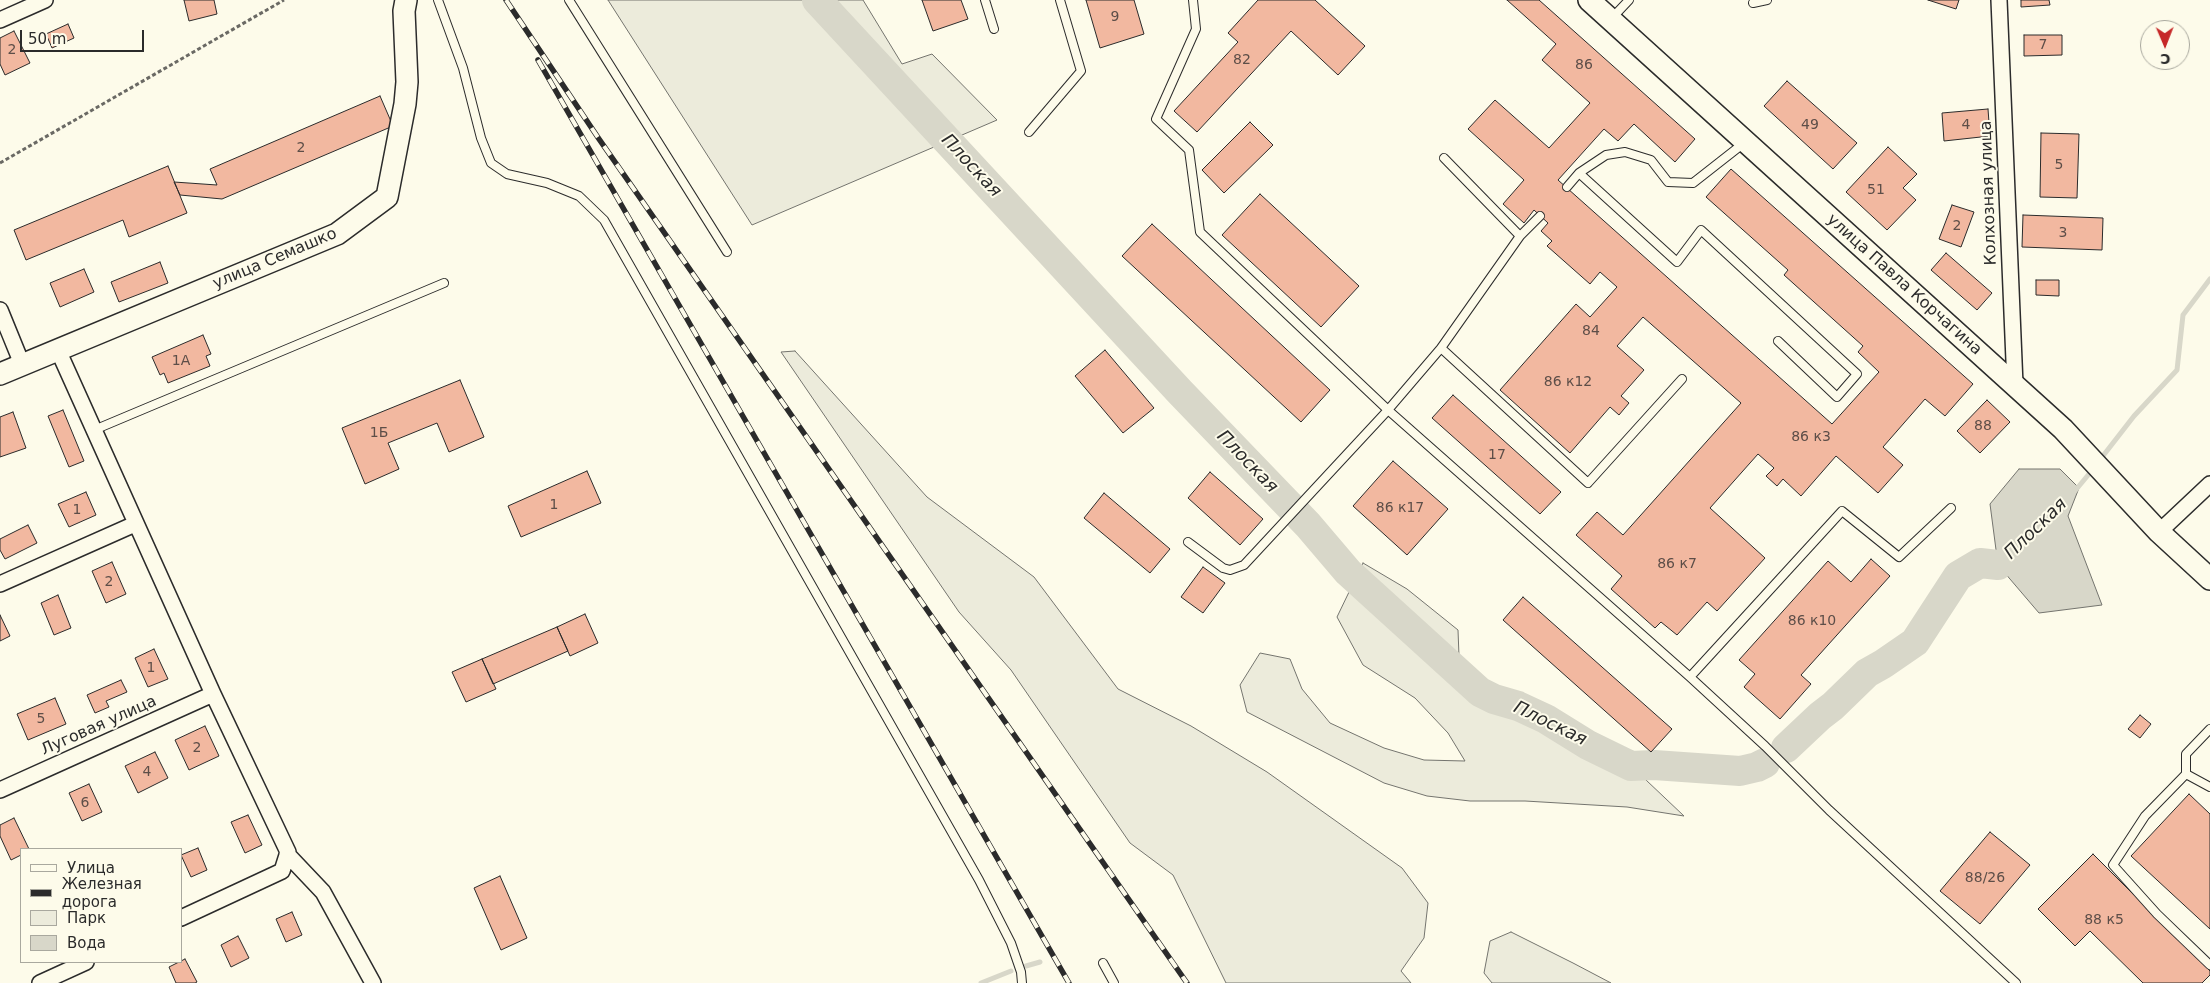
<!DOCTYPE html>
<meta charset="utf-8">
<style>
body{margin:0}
#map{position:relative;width:2210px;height:983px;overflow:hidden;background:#fdfbea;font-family:"DejaVu Sans",sans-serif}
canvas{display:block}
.legend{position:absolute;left:20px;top:848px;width:162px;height:115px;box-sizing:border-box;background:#fdfbea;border:1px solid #a9a89e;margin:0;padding:6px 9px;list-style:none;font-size:15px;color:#2b2b2b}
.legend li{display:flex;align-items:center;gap:10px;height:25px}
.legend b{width:25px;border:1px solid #a9a89e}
.north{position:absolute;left:2140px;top:20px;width:50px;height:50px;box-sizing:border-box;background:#fdfbea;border:1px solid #a9a89e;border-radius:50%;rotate:179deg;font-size:14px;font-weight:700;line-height:20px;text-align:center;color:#2b2b2b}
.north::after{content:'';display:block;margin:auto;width:18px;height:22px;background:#c62828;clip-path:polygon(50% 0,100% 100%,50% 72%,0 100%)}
.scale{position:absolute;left:20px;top:30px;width:124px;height:22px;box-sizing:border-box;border:2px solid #2b2b2b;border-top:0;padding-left:6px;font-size:15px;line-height:18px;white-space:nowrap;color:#2b2b2b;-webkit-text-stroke:4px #fdfbea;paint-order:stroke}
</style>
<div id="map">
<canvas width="2210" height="983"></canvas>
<ul class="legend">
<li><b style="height:6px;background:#fdfbea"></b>Улица</li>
<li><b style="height:6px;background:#2b2b2b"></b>Железная дорога</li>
<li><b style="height:14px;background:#ecebdb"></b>Парк</li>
<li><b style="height:14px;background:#d8d7c9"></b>Вода</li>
</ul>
<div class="north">С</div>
<div class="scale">50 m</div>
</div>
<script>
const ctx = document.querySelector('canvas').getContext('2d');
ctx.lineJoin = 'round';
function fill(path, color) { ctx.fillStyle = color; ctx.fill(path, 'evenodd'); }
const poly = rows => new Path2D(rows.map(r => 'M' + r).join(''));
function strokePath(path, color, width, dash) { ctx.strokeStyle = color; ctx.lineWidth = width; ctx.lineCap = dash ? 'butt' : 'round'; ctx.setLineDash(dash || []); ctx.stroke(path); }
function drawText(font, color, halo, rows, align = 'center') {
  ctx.font = font + ' "DejaVu Sans",sans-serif'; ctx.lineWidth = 4; ctx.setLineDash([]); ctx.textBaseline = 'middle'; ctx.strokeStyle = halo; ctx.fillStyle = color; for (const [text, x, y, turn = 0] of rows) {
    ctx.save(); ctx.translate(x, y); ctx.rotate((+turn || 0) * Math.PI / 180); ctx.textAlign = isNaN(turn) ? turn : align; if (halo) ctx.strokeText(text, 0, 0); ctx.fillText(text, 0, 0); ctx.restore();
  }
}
const green = poly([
 [608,0,863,0,902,64,932,54,997,120,752,225,608,0],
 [795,351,927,497,1034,577,1118,689,1191,726,1267,772,1402,868,1428,903,1424,938,1401,971,1411,983,1226,983,1173,875,1130,843,1011,670,959,612,781,352,795,351],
 [1363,563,1407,589,1458,630,1459,656,1486,686,1532,703,1608,744,1684,816,1627,807,1525,801,1470,801,1427,796,1384,783,1247,712,1240,685,1260,653,1290,659,1302,689,1330,723,1384,748,1424,760,1465,761,1448,733,1415,698,1363,665,1337,617,1363,563],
 [1511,932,1573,963,1611,983,1492,983,1484,973,1490,941,1511,932]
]);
fill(green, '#ecebdb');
strokePath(green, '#74746e', 1);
const water = poly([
 [2019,469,2060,469,2079,488,2068,516,2102,605,2039,613,1998,565,1990,504,2019,469]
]);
fill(water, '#d8d7c9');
strokePath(water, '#74746e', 1);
strokePath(poly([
 [2099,461,2134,416,2177,370,2183,315,2210,279],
 [2074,492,2094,468],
 [1026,966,1040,962],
 [981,983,1011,971]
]), '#d8d7c9', 5);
strokePath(poly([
 [817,0,1180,392,1308,525,1348,572,1480,692,1494,699,1518,706,1546,719,1588,745,1631,766,1654,765,1740,771,1757,767,1765,763],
 [1786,748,1820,716,1833,706,1867,673,1883,664,1915,642,1958,576,1980,563,1998,565]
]), '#d8d7c9', 30);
const building = poly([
 [184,0,214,0,217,14,189,21,184,0],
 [922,0,961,0,968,19,933,31,922,0],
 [1086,0,1134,0,1144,34,1100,48,1086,0],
 [1258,0,1315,0,1365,46,1338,75,1291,31,1197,132,1174,111,1238,42,1228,33,1258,0],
 [1507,0,1539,0,1695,139,1675,162,1634,124,1618,141,1604,129,1558,180,1832,424,1879,372,1858,352,1863,346,1784,275,1788,270,1706,197,1731,169,1973,384,1945,416,1925,399,1883,447,1903,465,1878,493,1836,456,1801,496,1783,479,1777,486,1766,476,1774,468,1758,454,1710,508,1765,558,1717,611,1707,602,1677,635,1661,622,1655,628,1611,589,1622,576,1576,535,1597,512,1623,535,1741,403,1643,317,1617,346,1644,370,1621,396,1629,403,1619,415,1610,407,1570,453,1500,390,1576,304,1590,317,1617,287,1600,272,1590,284,1547,246,1552,241,1541,231,1548,223,1534,210,1524,223,1503,204,1524,180,1468,129,1495,100,1549,148,1590,103,1542,60,1556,44,1507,0],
 [1928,0,1959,0,1956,9,1928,0],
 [2021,0,2049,0,2050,5,2021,7,2021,0],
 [68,24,74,38,52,48,46,34,68,24],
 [14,31,30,63,5,75,0,64,0,38,14,31],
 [2024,35,2062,35,2062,55,2024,56,2024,35],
 [1787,81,1857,143,1833,169,1764,106,1787,81],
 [380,96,393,126,222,199,180,195,174,182,217,185,210,169,380,96],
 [1988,109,1990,136,1944,141,1942,113,1988,109],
 [1250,122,1273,145,1224,193,1202,170,1250,122],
 [2041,133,2079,134,2077,198,2040,197,2041,133],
 [1888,147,1917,174,1903,188,1916,200,1887,230,1846,192,1888,147],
 [168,166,187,213,129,237,123,220,26,260,14,230,168,166],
 [1260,194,1359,286,1321,327,1222,235,1260,194],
 [1952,205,1974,212,1961,247,1939,239,1952,205],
 [2023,215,2103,218,2102,250,2022,247,2023,215],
 [1152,224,1330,390,1301,422,1122,256,1152,224],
 [1946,253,1992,293,1977,310,1931,270,1946,253],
 [160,262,168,283,119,302,111,282,160,262],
 [84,269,94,292,60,307,50,283,84,269],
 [2036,280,2059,280,2059,296,2036,295,2036,280],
 [203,335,211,354,206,356,210,366,168,383,164,373,160,375,152,357,203,335],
 [1105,350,1154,408,1123,433,1075,376,1105,350],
 [460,380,484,437,449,452,437,423,388,443,399,469,365,484,342,428,460,380],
 [1453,395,1561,492,1540,514,1432,418,1453,395],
 [1987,400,2010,422,1980,453,1957,431,1987,400],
 [63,410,84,461,69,467,48,416,63,410],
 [13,412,26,448,0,457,0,417,13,412],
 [1393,461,1448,509,1407,555,1353,506,1393,461],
 [587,471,601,503,521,537,508,506,587,471],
 [1210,472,1263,519,1240,545,1188,498,1210,472],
 [86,492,96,515,69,527,58,504,86,492],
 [1104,493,1170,549,1150,573,1084,518,1104,493],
 [28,525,37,543,5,559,0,550,0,539,28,525],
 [1871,559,1890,576,1801,675,1811,684,1780,719,1744,687,1755,674,1739,660,1828,561,1851,582,1871,559],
 [112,562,126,594,106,603,92,571,112,562],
 [1203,567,1225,583,1203,613,1181,597,1203,567],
 [58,595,71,628,54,635,41,603,58,595],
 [1523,597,1672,729,1651,752,1503,620,1523,597],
 [585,614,598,643,570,656,557,627,585,614],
 [0,615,10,636,0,641,0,615],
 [557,627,568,651,493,684,482,659,557,627],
 [154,649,168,679,148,687,135,658,154,649],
 [482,659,496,689,466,702,452,672,482,659],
 [121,680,127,692,106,701,109,707,95,713,87,695,121,680],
 [55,698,66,724,28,740,17,714,55,698],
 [2140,715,2151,724,2140,738,2128,729,2140,715],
 [205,726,219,756,189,770,175,740,205,726],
 [155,752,168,778,138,793,125,766,155,752],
 [89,784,102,812,82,821,69,793,89,784],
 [2189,794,2210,814,2210,929,2131,856,2189,794],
 [248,815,262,845,245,853,231,822,248,815],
 [14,818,29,849,21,849,21,855,11,860,0,836,0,825,14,818],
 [1990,832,2030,865,1980,924,1940,891,1990,832],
 [198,848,207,870,191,877,181,855,198,848],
 [2093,854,2210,971,2210,975,2202,983,2143,983,2090,931,2075,946,2038,909,2093,854],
 [500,876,527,938,501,950,474,888,500,876],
 [292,912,302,935,286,942,276,919,292,912],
 [238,936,249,958,231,967,221,945,238,936],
 [185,959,197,982,195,983,176,983,169,967,185,959]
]);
fill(building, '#f2b8a0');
strokePath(building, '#2b2b2b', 1);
const lane = poly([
 [438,0,463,68,481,138,491,163,507,174,547,183,579,196,604,220,979,880,1011,943,1021,972,1022,983],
 [569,0,727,252],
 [985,0,994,29],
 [1193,0,1196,29,1156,119,1189,150,1200,232,1388,410,1441,348,1520,236,1444,158],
 [1753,3,1767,0],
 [1612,18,1629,0],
 [1029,132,1081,71,1060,0],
 [1744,143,1693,183,1668,182,1651,160,1625,152,1606,155,1579,173,1677,262,1701,230,1857,374,1837,397,1778,341],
 [1567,187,1579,173],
 [1520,236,1540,216],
 [1441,348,1588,483,1682,379],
 [94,430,444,283],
 [1188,542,1223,568,1230,570,1244,565,1388,410,1690,677,1765,746,1829,810,2016,983],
 [1690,677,1842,511,1899,557,1951,508],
 [2186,774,2186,754,2210,729],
 [2210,787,2186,774,2145,816,2113,865,2157,914,2210,965],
 [1103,963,1114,983]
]);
const street = poly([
 [1999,0,2015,385],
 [0,20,45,0],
 [0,310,22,364],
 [58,350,213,694,288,852,282,871,181,918],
 [2159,532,2210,484],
 [0,584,135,524],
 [0,790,213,694],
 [287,854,323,892,373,983],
 [40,983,86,962]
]);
const secondary = poly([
 [1589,0,2063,429,2159,532,2210,579],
 [0,374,337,234,387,197,405,104,407,82,404,11,406,0]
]);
strokePath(lane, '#2b2b2b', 10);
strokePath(street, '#2b2b2b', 18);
strokePath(secondary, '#2b2b2b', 24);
strokePath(poly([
 [0,163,284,0]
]), '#6a6964', 3, [4, 2.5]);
strokePath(lane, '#fdfbea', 8);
strokePath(street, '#fdfbea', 15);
strokePath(secondary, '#fdfbea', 21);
const rail = poly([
 [506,0,599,139,1187,983],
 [538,60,1069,983]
]);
strokePath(rail, '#2b2b2b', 5.5);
strokePath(rail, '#fdfbea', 4, [11]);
drawText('14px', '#5d4e48', null, [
 ["9",1115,17],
 ["7",2043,45],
 ["2",12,50],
 ["82",1242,60],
 ["86",1584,65],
 ["49",1810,125],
 ["4",1966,125],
 ["2",301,148],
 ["5",2059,165],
 ["51",1876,190],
 ["2",1957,226],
 ["3",2063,233],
 ["84",1591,331],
 ["1А",181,361],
 ["86 к12",1568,382],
 ["88",1983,426],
 ["1Б",379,433],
 ["86 к3",1811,437],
 ["17",1497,455],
 ["1",554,505],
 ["86 к17",1400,508],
 ["1",77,510],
 ["86 к7",1677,564],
 ["2",109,582],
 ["86 к10",1812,621],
 ["1",151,668],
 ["5",41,719],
 ["2",197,748],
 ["4",147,772],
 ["6",85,803],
 ["88/26",1985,878],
 ["88 к5",2104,920]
]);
drawText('16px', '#2b2b2b', '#fdfbea', [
 ["Колхозная улица",1989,193,-92],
 ["улица Семашко",275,259,-23],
 ["улица Павла Корчагина",1904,285,42],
 ["Луговая улица",99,726,-24]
]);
drawText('italic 18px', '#2b2b2b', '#fdfbea', [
 ["Плоская",971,166,47],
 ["Плоская",1247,462,46],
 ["Плоская",2036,529,-44],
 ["Плоская",1550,724,26]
]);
</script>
